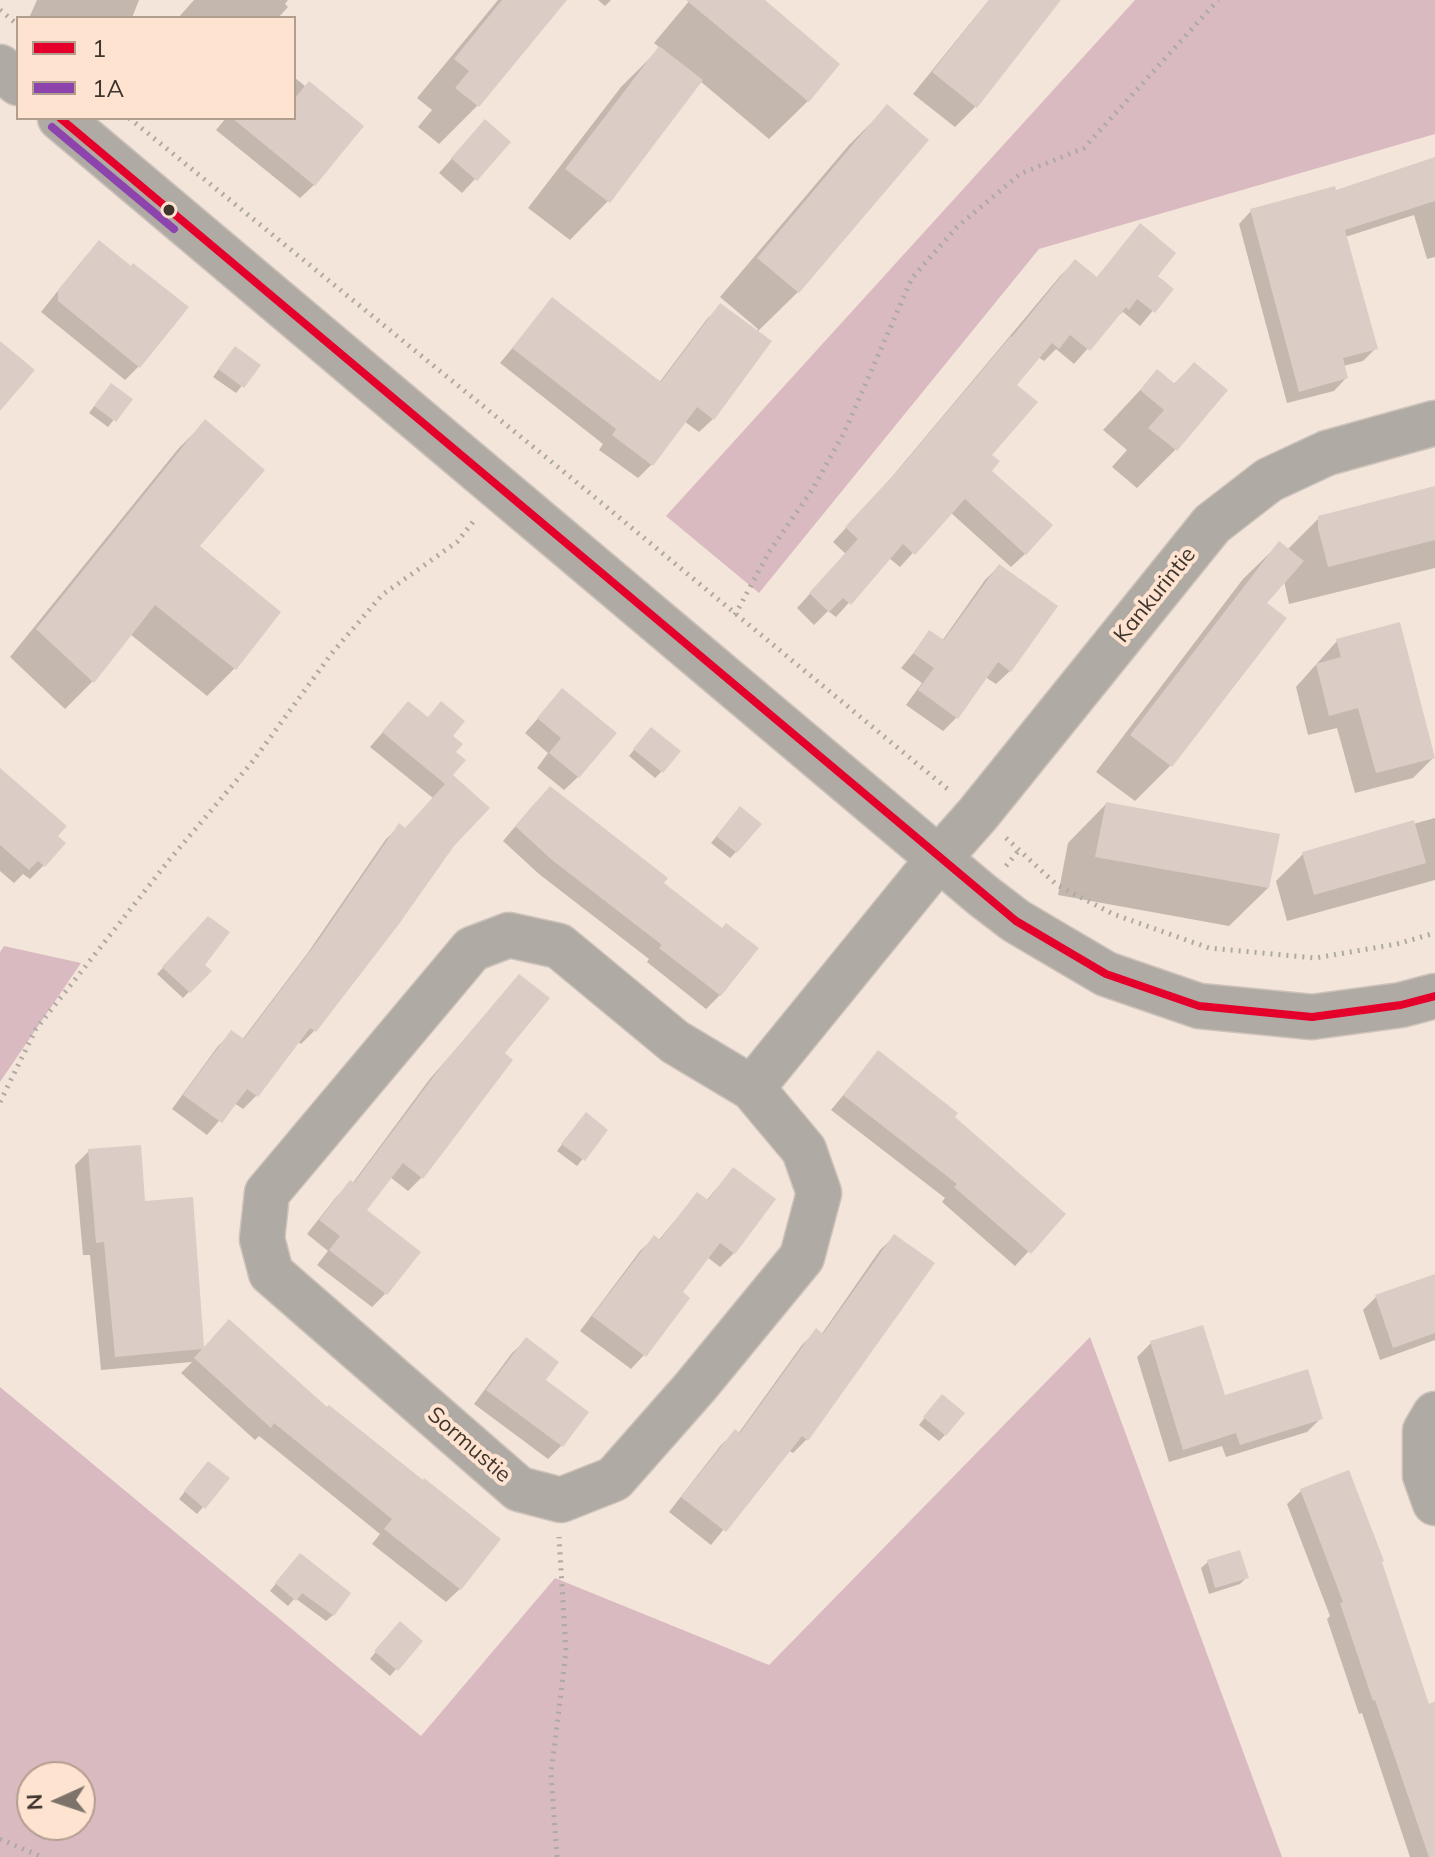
<!DOCTYPE html>
<style>
body{margin:0}
#map{position:relative;width:1435px;height:1857px;overflow:hidden;background:#f4e5da;font-family:Mulish,sans-serif}
canvas{display:block}
.legend{position:absolute;left:16px;top:16px;width:280px;height:104px;box-sizing:border-box;background:#fee4d0;border:2px solid #b29e8f;margin:0;padding:10px 14px;list-style:none;font-size:24px;color:#3f352d}
.legend li{display:flex;align-items:center;gap:16px;height:40px}
.legend b{width:40px;border:2px solid #b29e8f}
.north{position:absolute;left:16px;top:1761px;width:80px;height:80px;box-sizing:border-box;background:#fee4d0;border:2px solid #b29e8f;border-radius:50%;rotate:267deg;font-size:22px;font-weight:700;line-height:32px;text-align:center;color:#3f352d}
.north::after{content:'';display:block;margin:auto;width:28px;height:36px;background:#7e736a;clip-path:polygon(50% 0,100% 100%,50% 72%,0 100%)}
</style>
<div id="map">
<canvas width="1435" height="1857"></canvas>
<ul class="legend">
<li><b style="height:10px;background:#e4002b"></b>1</li>
<li><b style="height:10px;background:#8e44ad"></b>1A</li>
</ul>
<div class="north">N</div>
</div>
<script>
const ctx = document.querySelector('canvas').getContext('2d');
ctx.lineJoin = 'round';
function fill(path, color) { ctx.fillStyle = color; ctx.fill(path, 'evenodd'); }
const poly = rows => new Path2D(rows.map(r => 'M' + r).join(''));
function strokePath(path, color, width, dash) { ctx.strokeStyle = color; ctx.lineWidth = width; ctx.lineCap = dash ? 'butt' : 'round'; ctx.setLineDash(dash || []); ctx.stroke(path); }
function drawText(font, color, halo, rows, align = 'center') {
  ctx.font = font + ' Mulish,sans-serif'; ctx.lineWidth = 8; ctx.setLineDash([]); ctx.textBaseline = 'middle'; ctx.strokeStyle = halo; ctx.fillStyle = color; for (const [text, x, y, turn = 0] of rows) {
    ctx.save(); ctx.translate(x, y); ctx.rotate((+turn || 0) * Math.PI / 180); ctx.textAlign = isNaN(turn) ? turn : align; if (halo) ctx.strokeText(text, 0, 0); ctx.fillText(text, 0, 0); ctx.restore();
  }
}
fill(poly([
 [1135,0,1435,0,1435,134,1039,249,759,593,666,516],
 [4,946,81,963,0,1082,0,952],
 [1090,1337,1282,1857,0,1857,0,1387,421,1736,555,1578,769,1665],
 [80,1777,80,1825,32,1825,32,1777]
]), '#dabac1');
fill(poly([
 [37,0,139,0,132,18,29,18],
 [194,0,288,0,285,4,288,7,278,18,178,18],
 [498,0,564,0,477,106,439,144,418,127,432,110,417,98],
 [598,0,611,0,605,6],
 [690,0,762,0,838,65,808,101,769,139,700,81,608,201,570,240,528,208,621,87,660,48,654,43],
 [989,0,1059,0,976,106,955,127,913,94],
 [294,77,306,87,314,185,300,198,216,130,226,118,294,118],
 [887,107,798,292,757,332,713,419,699,432,684,421,652,464,638,478,599,450,603,444,500,363,553,299,659,383,707,319,721,305,756,332,758,329,720,297,849,145],
 [472,136,475,179,462,193,439,173],
 [1435,159,1435,257,1427,259,1414,215,1345,237,1375,349,1363,361,1343,366,1346,378,1334,391,1287,403,1239,224,1251,211,1334,192],
 [1140,226,1155,276,1171,289,1140,326,1123,312,1112,321,1074,364,1056,349,1044,361,1038,357,1014,385,990,455,989,471,1025,554,1011,567,950,512,900,567,889,558,836,617,828,611,814,625,797,608,846,554,833,542,886,484,1061,275,1075,262,1096,278],
 [85,257,139,366,125,380,41,312],
 [229,355,258,366,236,393,213,377],
 [1194,364,1225,390,1175,450,1137,488,1112,467,1127,450,1103,430,1157,372,1173,385],
 [105,392,130,399,108,427,89,413],
 [205,422,197,546,279,612,234,669,207,696,130,634,92,682,65,709,10,657,178,449],
 [1435,488,1435,568,1289,604,1284,581,1264,603,1171,765,1135,801,1096,772,1243,579,1279,544,1287,550,1319,518],
 [999,566,1010,671,996,684,985,677,957,717,943,731,906,705,922,683,901,668,930,633,942,641,985,580],
 [1337,641,1434,757,1413,778,1355,793,1337,728,1308,735,1296,687],
 [562,691,578,777,564,790,537,768,548,753,525,733],
 [408,703,450,736,453,845,314,1031,301,1044,297,1041,256,1096,243,1109,234,1103,207,1135,172,1109,218,1046,232,1033,242,1040,307,954,386,839,400,826,405,830,433,798,370,747],
 [645,736,662,771,655,778,629,756],
 [0,770,55,836,44,865,30,879,23,874,14,883,0,871],
 [536,802,661,883,720,995,706,1009,647,962,649,959,539,874,503,841],
 [1106,804,1268,888,1229,926,1058,895,1068,843],
 [734,815,736,852,730,858,711,843],
 [1435,818,1435,880,1287,921,1276,881,1303,854],
 [209,919,203,965,209,971,183,998,157,974],
 [519,976,502,1054,422,1177,408,1191,390,1177,364,1210,385,1294,372,1307,317,1265,328,1251,307,1234,337,1196,352,1184,429,1080],
 [878,1053,1063,1214,1015,1266,942,1202,945,1198,831,1110],
 [580,1121,606,1130,577,1166,557,1151],
 [89,1151,144,1204,191,1200,202,1351,327,1409,460,1589,446,1602,372,1544,380,1534,259,1436,255,1440,181,1373,192,1362,101,1370,90,1255,83,1255,75,1165],
 [733,1169,734,1253,720,1267,707,1257,680,1293,644,1355,631,1369,580,1331,640,1251,654,1238,658,1241,697,1194,706,1201],
 [894,1237,807,1439,793,1453,788,1450,711,1545,669,1512,721,1445,735,1432,738,1434,802,1345,816,1331,821,1335,880,1250],
 [1435,1276,1435,1340,1380,1360,1363,1310,1376,1297],
 [526,1340,543,1381,562,1445,548,1459,474,1404,512,1353],
 [1151,1343,1223,1397,1321,1418,1307,1432,1226,1457,1222,1446,1169,1462,1137,1357],
 [936,1403,945,1435,939,1441,919,1425],
 [202,1470,227,1479,197,1514,179,1499],
 [1301,1491,1428,1706,1435,1704,1435,1857,1410,1857,1362,1713,1359,1714,1327,1619,1330,1616,1287,1504],
 [293,1562,333,1615,326,1621,295,1598,288,1606,270,1591],
 [1208,1562,1247,1577,1240,1584,1209,1594,1201,1568],
 [394,1630,421,1641,390,1676,370,1659]
]), '#0003');
fill(poly([
 [502,0,567,0,479,107,455,88,469,71,454,59],
 [686,0,765,0,840,64,809,102],
 [989,0,1061,0,977,108,932,72],
 [659,46,703,80,610,203,565,169],
 [309,81,364,126,315,186,232,118,294,118,294,99],
 [887,104,929,140,799,293,757,258],
 [485,119,511,142,477,181,451,158],
 [1435,157,1435,201,1345,230,1378,349,1343,358,1348,378,1299,392,1250,209,1335,186,1336,190],
 [1140,223,1176,253,1158,276,1174,289,1155,313,1137,299,1129,310,1126,307,1090,351,1070,335,1059,349,1052,343,1017,385,1038,402,992,455,1000,461,992,471,1053,525,1026,555,965,499,915,555,903,544,851,605,843,598,829,612,809,593,858,539,845,527,900,468,1011,336,1012,337,1075,259,1097,277],
 [99,240,131,266,133,263,189,307,140,368,58,301,58,290],
 [552,297,661,382,720,303,772,341,714,420,697,407,653,466,612,435,616,429,512,348],
 [0,341,35,370,0,411],
 [235,346,261,365,244,388,218,369],
 [1194,362,1228,390,1177,451,1148,428,1164,410,1140,390,1157,369,1175,384],
 [111,383,133,399,116,422,94,406],
 [205,419,265,470,200,546,281,612,236,670,155,605,94,683,36,629],
 [1435,486,1435,540,1328,567,1318,528,1318,516],
 [1279,541,1304,561,1267,603,1287,618,1172,767,1130,735],
 [999,564,1058,606,1011,672,998,662,958,719,918,690,934,668,913,653,929,630,944,640],
 [1400,622,1435,758,1376,773,1358,708,1329,716,1316,664,1341,657,1336,639],
 [562,688,617,733,579,778,549,753,561,738,537,718],
 [408,701,428,717,441,701,465,721,453,736,463,744,456,752,466,760,453,775,490,808,454,846,399,924,316,1032,310,1028,258,1097,247,1089,222,1123,183,1095,231,1030,244,1039,320,938,399,823,405,828,445,784,382,732],
 [651,727,681,751,663,773,633,749],
 [0,768,67,826,58,836,66,843,45,867,38,861,29,870,0,845],
 [550,786,668,878,664,883,722,928,726,923,759,948,721,996,659,948,662,945,552,860,515,826],
 [1106,802,1280,834,1269,888,1095,857],
 [740,806,762,824,737,853,716,836],
 [1414,820,1426,863,1314,895,1302,852],
 [208,916,230,932,205,965,212,971,190,993,162,967],
 [519,974,550,998,505,1053,513,1060,423,1179,403,1163,367,1210,421,1252,387,1295,329,1250,340,1236,319,1220,350,1180,354,1183,443,1064],
 [878,1050,958,1113,955,1117,1066,1214,1031,1254,954,1187,957,1184,843,1095],
 [586,1112,608,1130,585,1161,561,1144],
 [141,1145,145,1201,193,1197,204,1347,229,1319,327,1407,329,1405,423,1480,424,1478,501,1539,461,1590,384,1529,392,1519,274,1423,271,1428,194,1358,202,1349,115,1357,104,1242,96,1243,88,1149],
 [733,1167,776,1199,735,1254,720,1243,683,1292,690,1298,646,1357,592,1316,654,1235,660,1240,697,1192,708,1200],
 [894,1234,935,1263,808,1441,802,1436,726,1532,681,1497,735,1429,740,1433,816,1328,823,1334],
 [1435,1274,1435,1333,1393,1348,1375,1295],
 [1203,1325,1225,1395,1308,1369,1323,1419,1240,1445,1236,1433,1183,1450,1150,1341],
 [526,1337,559,1362,546,1380,589,1412,563,1447,486,1390],
 [942,1394,965,1413,946,1436,923,1417],
 [208,1461,230,1478,205,1509,184,1491],
 [1349,1470,1384,1561,1382,1562,1429,1704,1435,1701,1435,1857,1429,1857,1375,1700,1373,1701,1340,1603,1343,1602,1300,1489],
 [1240,1550,1249,1578,1215,1588,1207,1560],
 [300,1553,351,1593,334,1616,302,1593,296,1601,275,1583],
 [400,1621,423,1641,398,1671,374,1651]
]), '#dcccc6');
const minor = poly([
 [0,67,18,83],
 [60,118,982,895,1016,921,1106,974,1199,1006,1312,1017,1401,1005,1435,996],
 [509,935,559,946,675,1042,752,1088,804,1150,819,1193,802,1257,696,1386,614,1479,561,1500,519,1489,271,1273,262,1239,267,1193,472,949,509,935],
 [752,1088,940,857,978,814,1212,524,1269,480,1327,453,1435,423],
 [1435,1414,1425,1431,1425,1475,1435,1503]
]);
strokePath(minor, '#cdc3ba', 47);
strokePath(poly([
 [0,10,18,25],
 [129,118,569,476,950,791],
 [735,615,769,552,812,490,844,433,912,278,957,227,1020,174,1084,148,1218,0],
 [1006,838,1057,885,1113,914,1209,948,1315,958,1397,944,1435,933],
 [1006,866,1019,850],
 [0,1102,36,1029,170,859,253,761,332,653,382,595,457,542,476,518],
 [0,1839,42,1857],
 [557,1857,551,1774,566,1652,559,1537]
]), '#ada9a3', 5, [2, 6]);
strokePath(minor, '#b0aaa4', 44);
strokePath(poly([
 [60,118,1016,921,1106,974,1199,1006,1312,1017,1401,1005,1435,996]
]), '#e4002b', 8);
strokePath(poly([
 [52,127,174,229]
]), '#8e44ad', 8);
for (const [x, y, r, color] of [
 [169,210,7,"#3f352d"]
]) { const dot = new Path2D(); dot.arc(x, y, r, 0, 2 * Math.PI); ctx.fillStyle = color; ctx.fill(dot); strokePath(dot, '#fee4d0', 3); }
drawText('22px', '#3f352d', '#fee4d0', [
 ["Kankurintie",1155,595,-51],
 ["Sormustie",469,1445,41]
]);
</script>
